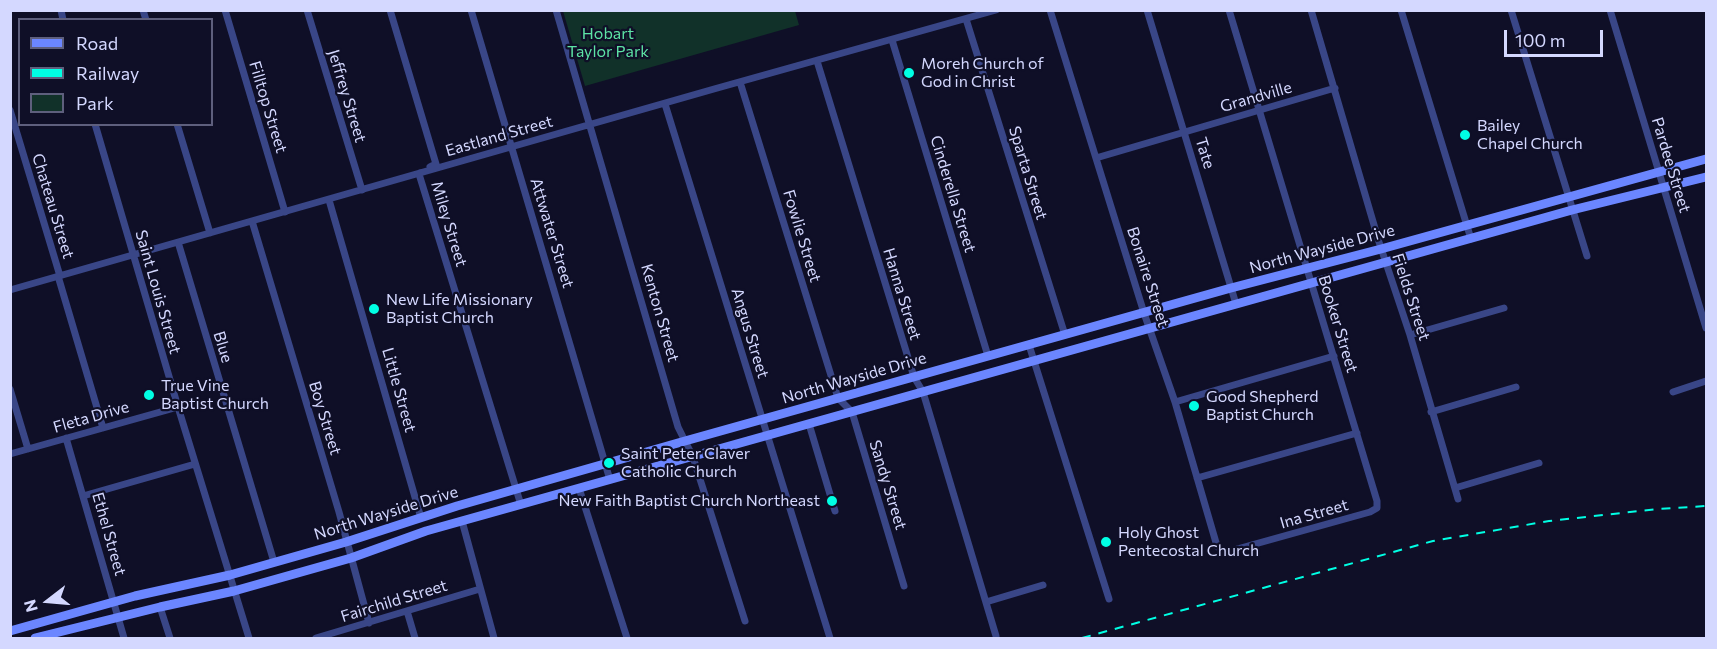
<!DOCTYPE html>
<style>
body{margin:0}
#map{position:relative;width:1717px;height:649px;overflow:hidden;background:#0f0f27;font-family:Commissioner,sans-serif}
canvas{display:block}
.frame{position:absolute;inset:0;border:12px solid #d4d8ff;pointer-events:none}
.legend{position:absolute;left:18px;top:18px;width:195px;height:108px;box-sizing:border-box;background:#0f0f27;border:2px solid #5e5f7d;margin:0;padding:8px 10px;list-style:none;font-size:18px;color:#d4d8ff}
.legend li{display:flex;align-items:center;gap:12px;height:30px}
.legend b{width:30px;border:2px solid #5e5f7d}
.north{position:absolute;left:18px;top:571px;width:60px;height:60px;-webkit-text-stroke:4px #0f0f27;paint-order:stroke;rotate:254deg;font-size:16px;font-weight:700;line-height:24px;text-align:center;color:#d4d8ff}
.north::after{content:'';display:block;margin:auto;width:21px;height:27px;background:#d4d8ff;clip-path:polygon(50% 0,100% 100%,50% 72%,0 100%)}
.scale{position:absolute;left:1504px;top:30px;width:99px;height:27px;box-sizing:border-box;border:3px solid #d4d8ff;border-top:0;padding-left:8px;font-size:18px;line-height:21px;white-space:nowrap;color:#d4d8ff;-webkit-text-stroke:4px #0f0f27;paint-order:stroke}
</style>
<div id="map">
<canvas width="1717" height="649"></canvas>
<div class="frame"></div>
<ul class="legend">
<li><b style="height:8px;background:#6b86ff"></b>Road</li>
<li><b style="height:8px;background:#00ffe4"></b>Railway</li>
<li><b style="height:16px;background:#113129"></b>Park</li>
</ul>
<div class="north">N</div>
<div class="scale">100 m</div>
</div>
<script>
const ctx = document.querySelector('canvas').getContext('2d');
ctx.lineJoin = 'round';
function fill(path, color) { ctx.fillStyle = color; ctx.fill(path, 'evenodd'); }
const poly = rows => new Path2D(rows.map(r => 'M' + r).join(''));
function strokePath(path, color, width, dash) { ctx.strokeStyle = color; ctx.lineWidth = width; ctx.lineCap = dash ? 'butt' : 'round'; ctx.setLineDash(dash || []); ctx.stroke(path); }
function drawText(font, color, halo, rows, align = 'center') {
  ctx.font = font + ' Commissioner,sans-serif'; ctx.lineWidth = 4.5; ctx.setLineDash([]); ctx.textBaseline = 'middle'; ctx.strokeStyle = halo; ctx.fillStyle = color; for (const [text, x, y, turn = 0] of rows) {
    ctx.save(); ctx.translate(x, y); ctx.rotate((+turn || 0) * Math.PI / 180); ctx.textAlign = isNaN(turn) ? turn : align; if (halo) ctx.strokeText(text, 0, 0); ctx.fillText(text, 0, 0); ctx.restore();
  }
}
fill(poly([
 [563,11,795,11,799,25,585,86]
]), '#113129');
strokePath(poly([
 [61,10,63,20],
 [143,10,146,20],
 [225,10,285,212],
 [307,10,362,190],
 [390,10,436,164,430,167],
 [471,10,610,480],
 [556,10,678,427,693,457,745,621],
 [1050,10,1144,313,1175,402,1217,546,1223,551,1230,551,1370,512,1377,508,1377,501,1229,10],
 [1147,10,1236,304],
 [1311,10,1379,242,1410,335,1458,499],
 [1401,10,1471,239],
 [1511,10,1587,256],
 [1610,10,1706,328],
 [966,19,1065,335],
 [892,40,988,356],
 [817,61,914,377,923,392,996,636],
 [740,82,838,398,852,412,904,586],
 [665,104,830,638],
 [10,110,60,276],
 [95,124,178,407,249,638],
 [177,124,210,233],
 [1096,158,1335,88],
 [420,173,419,174,521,505],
 [329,200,421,518],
 [252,221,339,512,369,623],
 [178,242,274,562],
 [58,276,103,428],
 [10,290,714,89,996,10],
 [1410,335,1504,308],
 [1029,345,1109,599],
 [10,389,28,449],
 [1673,392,1706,381],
 [1175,402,1334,356],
 [1431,412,1516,387],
 [809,424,835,511],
 [66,438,124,638],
 [10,454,178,407],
 [1197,478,1357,433],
 [579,488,627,638],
 [1455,488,1539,463],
 [83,496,195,464],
 [462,521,494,638],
 [986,602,1043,585],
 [160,607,170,638],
 [407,611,415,638],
 [316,638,480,589]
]), '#394687', 7);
strokePath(poly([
 [10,631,135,596,230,575,346,542,457,506,685,441,1231,288,1381,249,1706,159],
 [35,638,160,607,234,591,351,558,426,531,1572,210,1706,177]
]), '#6b86ff', 9);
strokePath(poly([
 [1082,638,1433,541,1549,521,1657,509,1706,506]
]), '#00ffe4', 2, [9, 8]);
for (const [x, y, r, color] of [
 [909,73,6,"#00ffe4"],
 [1465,135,6,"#00ffe4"],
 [374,309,6,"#00ffe4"],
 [149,395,6,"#00ffe4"],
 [1194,406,6,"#00ffe4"],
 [609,463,6,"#00ffe4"],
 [832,501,6,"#00ffe4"],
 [1106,542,6,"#00ffe4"]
]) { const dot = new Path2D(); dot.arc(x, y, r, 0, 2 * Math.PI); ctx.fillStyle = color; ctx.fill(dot); strokePath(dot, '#0f0f27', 2); }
drawText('16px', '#5de3a5', '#0f0f27', [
 ["Hobart",608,34],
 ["Taylor Park",608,52]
]);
drawText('16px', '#d4d8ff', '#0f0f27', [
 ["Moreh Church of",921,64],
 ["God in Christ",921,82],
 ["Bailey",1477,126],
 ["Chapel Church",1477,144],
 ["New Life Missionary",386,300],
 ["Baptist Church",386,318],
 ["True Vine",161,386],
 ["Baptist Church",161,404],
 ["Good Shepherd",1206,397],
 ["Baptist Church",1206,415],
 ["Saint Peter Claver",621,454],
 ["Catholic Church",621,472],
 ["New Faith Baptist Church Northeast",820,501,"right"],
 ["Holy Ghost",1118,533],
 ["Pentecostal Church",1118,551]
], 'left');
drawText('16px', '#d4d8ff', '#0f0f27', [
 ["Jeffrey Street",347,96,73],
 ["Grandville",1256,97,-16],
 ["Filltop Street",268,107,73],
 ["Eastland Street",499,136,-16],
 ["Tate",1205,153,73],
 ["Pardee Street",1671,165,73],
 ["Sparta Street",1028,173,73],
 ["Cinderella Street",953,194,73],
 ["Chateau Street",53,206,73],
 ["Miley Street",449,224,73],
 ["Attwater Street",552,233,73],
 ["Fowlie Street",802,236,73],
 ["North Wayside Drive",1322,249,-15],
 ["Bonaire Street",1148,277,72],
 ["Saint Louis Street",158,292,74],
 ["Hanna Street",902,294,73],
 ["Fields Street",1411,297,72],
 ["Kenton Street",660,313,74],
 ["Booker Street",1338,324,73],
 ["Angus Street",750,333,73],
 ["Blue",223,347,73],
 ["North Wayside Drive",854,378,-16],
 ["Little Street",399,390,74],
 ["Fleta Drive",91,417,-16],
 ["Boy Street",325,418,73],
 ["Sandy Street",888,485,73],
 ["North Wayside Drive",386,513,-17],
 ["Ina Street",1314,514,-16],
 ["Ethel Street",109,534,74],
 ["Fairchild Street",394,601,-17]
]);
</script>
